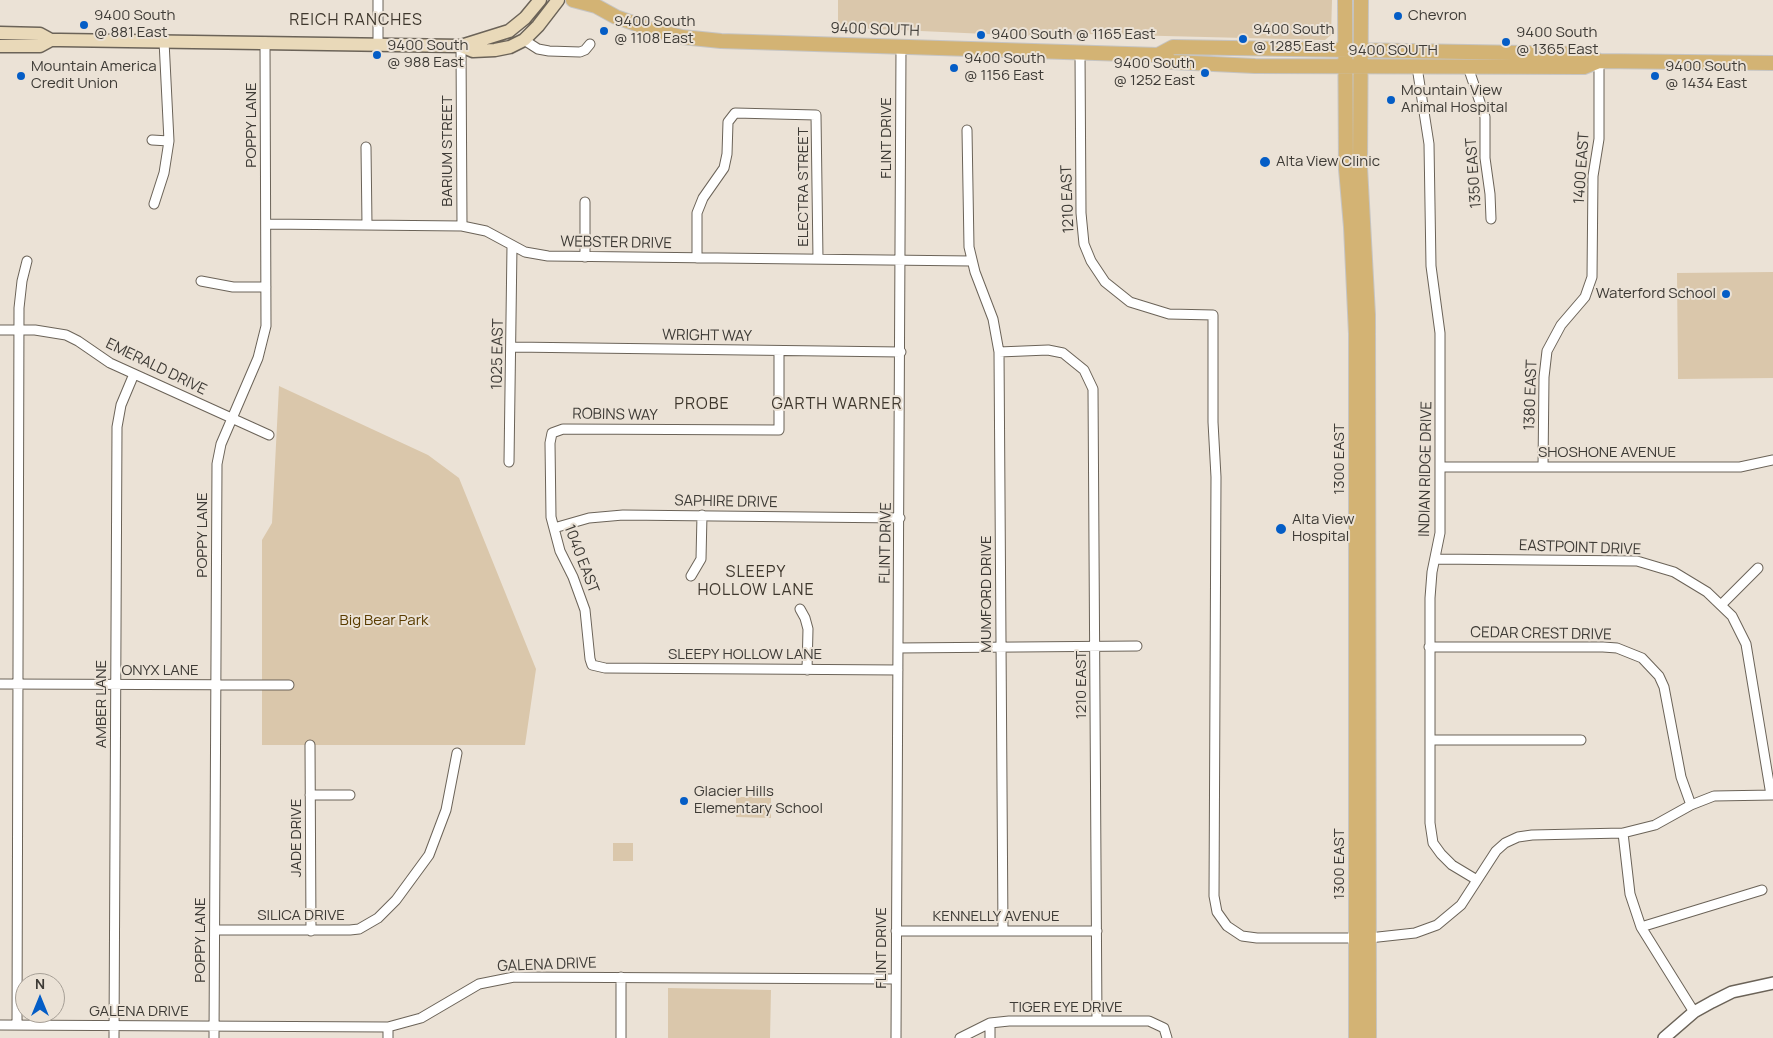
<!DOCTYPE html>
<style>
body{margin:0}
#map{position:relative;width:1773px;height:1038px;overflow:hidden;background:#ebe2d6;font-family:Manrope,sans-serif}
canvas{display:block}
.north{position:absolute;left:15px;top:973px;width:50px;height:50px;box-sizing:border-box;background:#ebe2d6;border:1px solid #a69f96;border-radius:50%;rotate:0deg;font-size:14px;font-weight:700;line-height:20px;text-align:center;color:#3e3b36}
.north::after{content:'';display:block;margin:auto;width:18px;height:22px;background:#045dc6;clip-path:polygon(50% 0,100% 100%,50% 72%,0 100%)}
</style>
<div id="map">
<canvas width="1773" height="1038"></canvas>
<div class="north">N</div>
</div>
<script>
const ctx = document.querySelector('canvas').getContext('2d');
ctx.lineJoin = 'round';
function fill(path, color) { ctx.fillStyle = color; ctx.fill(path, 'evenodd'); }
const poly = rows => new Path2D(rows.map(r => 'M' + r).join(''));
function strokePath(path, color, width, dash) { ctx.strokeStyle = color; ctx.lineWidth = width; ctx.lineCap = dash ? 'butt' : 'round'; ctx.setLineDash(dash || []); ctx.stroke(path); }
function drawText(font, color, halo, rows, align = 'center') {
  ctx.font = font + ' Manrope,sans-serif'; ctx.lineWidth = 4; ctx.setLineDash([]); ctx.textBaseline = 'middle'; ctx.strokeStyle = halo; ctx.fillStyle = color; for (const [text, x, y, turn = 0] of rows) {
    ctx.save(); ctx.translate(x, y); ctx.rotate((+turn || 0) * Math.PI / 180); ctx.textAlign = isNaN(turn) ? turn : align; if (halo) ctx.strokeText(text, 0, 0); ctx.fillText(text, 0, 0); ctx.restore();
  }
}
fill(poly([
 [838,0,1332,0,1331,35,1325,40,1085,34,1052,37,855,28,838,31],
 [1773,272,1773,378,1678,379,1677,273],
 [279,386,428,455,459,478,536,669,525,745,262,745,262,540,272,523],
 [736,797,771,797,771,818,736,817],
 [613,843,633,843,633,861,613,861],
 [668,988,771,990,770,1038,668,1038]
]), '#dac7ab');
const minor = poly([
 [378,0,378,44],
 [524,40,538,49,549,51,580,52,585,50,590,44],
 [461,46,462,226],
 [1080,53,1081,213,1084,244,1091,261,1105,282,1130,302,1169,314,1213,315,1213,422,1216,477,1214,896,1217,912,1227,926,1242,936,1257,938,1369,938,1415,933,1437,925,1461,905,1496,851,1505,843,1518,837,1532,835,1623,833,1655,825,1691,805,1714,796,1773,795],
 [1417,67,1429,144,1431,266,1440,333,1440,533,1432,572,1430,598,1430,823,1433,843,1441,854,1452,865,1477,880],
 [1468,67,1485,117,1485,158,1490,194,1491,219],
 [967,130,969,247,975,272,993,319,999,352,1003,931],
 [152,140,169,141],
 [366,147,367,225],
 [585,202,585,257],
 [154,204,164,173,169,141,164,41],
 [266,224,462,226,486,231,525,252,548,256,971,261],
 [697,258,697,213,703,198,724,168,727,154,728,122,735,113,816,115,818,259],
 [201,281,233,287,266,287],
 [0,330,35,330,66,335,78,341,110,363,269,435],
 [512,347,901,352],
 [779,351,779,430,563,429,552,433,550,443,551,517,560,551,573,577,585,610,590,659,592,665,605,668,898,670],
 [999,352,1048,350,1063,353,1084,370,1093,389,1097,1021],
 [509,462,512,246],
 [1440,467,1740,467,1773,460],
 [1543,467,1544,377,1547,351,1561,325,1585,297,1592,277,1593,176,1599,139,1599,61],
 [554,528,589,518,623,515,900,518],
 [1435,559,1637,561,1674,572,1707,592,1732,616,1746,644,1771,795],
 [691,576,701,559,702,515],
 [1722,604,1758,568],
 [800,609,805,618,808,629,807,670],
 [1429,647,1603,647,1617,648,1642,658,1659,676,1664,687,1681,777,1691,805],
 [898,648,1137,646],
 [0,684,289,685],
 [1430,740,1581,740],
 [310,745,311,931],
 [310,795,350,795],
 [1623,833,1630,894,1641,927,1694,1012],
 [1641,927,1762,890],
 [215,930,350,930,359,929,378,918,396,900,429,855,446,810,457,753],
 [896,931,1097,931],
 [0,1025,388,1027,421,1018,479,984,514,977,896,979],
 [17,1025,19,308,22,281,27,261],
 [388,1027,388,1038],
 [114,1038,117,427,121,405,134,374],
 [214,1038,217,464,221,444,258,358,266,326,265,42],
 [621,1038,621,977],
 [896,1038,901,47],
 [960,1038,990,1023,1009,1021,1149,1021,1164,1028,1167,1038],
 [990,1038,990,1023]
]);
const tertiary = poly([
 [1664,1038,1694,1012,1712,1002,1732,992,1773,983]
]);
const secondary = poly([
 [0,33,40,34,51,40],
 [0,46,40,46,51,40,60,40,461,46,473,51,495,50,510,47,524,40,538,26,558,0],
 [461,46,509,31,525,18,540,0]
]);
const primary = poly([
 [573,0,596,6,616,17,653,30,682,37,721,41,1158,55,1172,62,1255,66,1584,67,1599,61,1773,63],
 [1345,0,1346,169,1351,227,1356,334,1356,1038],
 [1361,0,1360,167,1368,315,1369,1038],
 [1158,55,1173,47,1585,54,1599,61]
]);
strokePath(minor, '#6b6358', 11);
strokePath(tertiary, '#6b6358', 14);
strokePath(secondary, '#6b6358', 15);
strokePath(primary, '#c5c4c3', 16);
strokePath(minor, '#fff', 9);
strokePath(tertiary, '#fff', 11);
strokePath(secondary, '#e9d9b9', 12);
strokePath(primary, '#d3b374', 14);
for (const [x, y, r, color] of [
 [1398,16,5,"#045dc6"],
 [84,25,5,"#045dc6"],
 [604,31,5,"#045dc6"],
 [981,35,5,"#045dc6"],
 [1243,39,5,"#045dc6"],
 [1506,42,5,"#045dc6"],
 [377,55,5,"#045dc6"],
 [954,68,5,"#045dc6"],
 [1205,73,5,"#045dc6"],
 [21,76,5,"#045dc6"],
 [1655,76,5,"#045dc6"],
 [1391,100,5,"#045dc6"],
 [1265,162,6,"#045dc6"],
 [1726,294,5,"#045dc6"],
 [1281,529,6,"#045dc6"],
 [684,801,5,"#045dc6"]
]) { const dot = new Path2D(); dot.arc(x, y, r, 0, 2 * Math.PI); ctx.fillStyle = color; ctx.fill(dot); strokePath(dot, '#ebe2d6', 2); }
drawText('15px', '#3e3b36', '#ebe2d6', [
 ["9400 South",94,16],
 ["@ 881 East",94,33],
 ["Chevron",1408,16],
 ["9400 South",614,22],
 ["@ 1108 East",614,39],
 ["9400 South",1253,30],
 ["@ 1285 East",1253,47],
 ["9400 South",1516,33],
 ["@ 1365 East",1516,50],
 ["9400 South @ 1165 East",991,35],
 ["9400 South",387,46],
 ["@ 988 East",387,63],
 ["9400 South",964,59],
 ["@ 1156 East",964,76],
 ["9400 South",1195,64,"right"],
 ["@ 1252 East",1195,81,"right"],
 ["Mountain America",31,67],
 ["Credit Union",31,84],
 ["9400 South",1665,67],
 ["@ 1434 East",1665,84],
 ["Mountain View",1401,91],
 ["Animal Hospital",1401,108],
 ["Alta View Clinic",1276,162],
 ["Waterford School",1716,294,"right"],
 ["Alta View",1292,520],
 ["Hospital",1292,537],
 ["Glacier Hills",694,792],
 ["Elementary School",694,809]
], 'left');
drawText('15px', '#3e3b36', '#ebe2d6', [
 ["9400 SOUTH",875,30,2],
 ["9400 SOUTH",1393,51],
 ["POPPY LANE",252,125,-90],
 ["FLINT DRIVE",887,138,-90],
 ["BARIUM STREET",448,151,-90],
 ["1400 EAST",1582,168,-86],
 ["1350 EAST",1474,173,-94],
 ["ELECTRA STREET",804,187,-90],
 ["1210 EAST",1068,199,-92],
 ["WEBSTER DRIVE",616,243,1],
 ["WRIGHT WAY",707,336,1],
 ["1025 EAST",498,354,-89],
 ["EMERALD DRIVE",156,367,26],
 ["1380 EAST",1531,395,-88],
 ["ROBINS WAY",615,415,1],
 ["SHOSHONE AVENUE",1607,453],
 ["1300 EAST",1340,459,-90],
 ["INDIAN RIDGE DRIVE",1426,469,-89],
 ["SAPHIRE DRIVE",726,502,1],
 ["POPPY LANE",203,535,-90],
 ["FLINT DRIVE",886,543,-89],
 ["EASTPOINT DRIVE",1580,548,2],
 ["1040 EAST",581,559,69],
 ["MUMFORD DRIVE",987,594,-90],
 ["CEDAR CREST DRIVE",1541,634,1],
 ["SLEEPY HOLLOW LANE",745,655],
 ["ONYX LANE",160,671],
 ["1210 EAST",1082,685,-90],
 ["AMBER LANE",102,704,-90],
 ["JADE DRIVE",297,838,-90],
 ["1300 EAST",1340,864,-90],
 ["SILICA DRIVE",301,916],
 ["KENNELLY AVENUE",996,917],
 ["POPPY LANE",201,940,-90],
 ["FLINT DRIVE",882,948,-90],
 ["GALENA DRIVE",547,965,-2],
 ["TIGER EYE DRIVE",1066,1008],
 ["GALENA DRIVE",139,1012]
]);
drawText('15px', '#5a3c00', '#ebe2d6', [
 ["Big Bear Park",384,621]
]);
ctx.letterSpacing = '1px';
drawText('16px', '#3e372d', '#ebe2d6', [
 ["REICH RANCHES",356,21],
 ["PROBE",702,405],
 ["GARTH WARNER",837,405],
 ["SLEEPY",756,573],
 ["HOLLOW LANE",756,591]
]);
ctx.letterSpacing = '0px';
</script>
